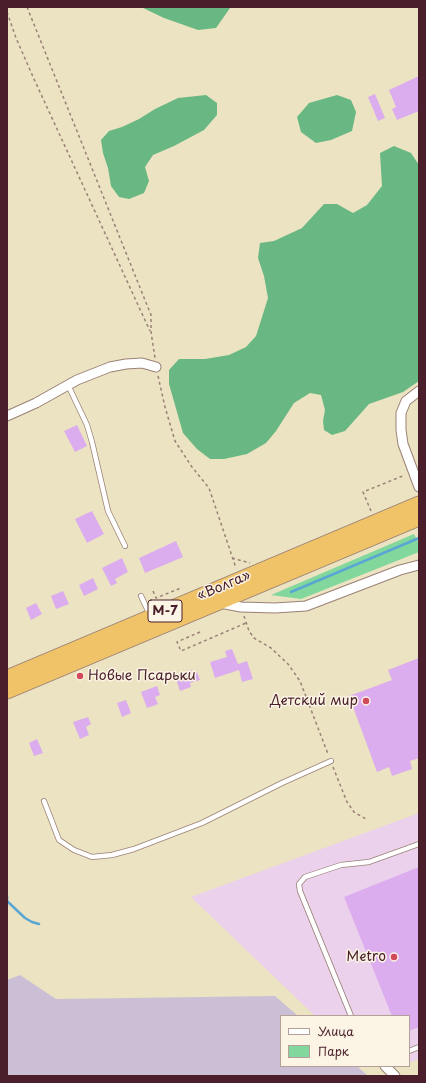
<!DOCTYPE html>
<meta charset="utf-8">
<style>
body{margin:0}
#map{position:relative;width:426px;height:1083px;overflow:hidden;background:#ebe3c2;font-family:"Playpen Sans",sans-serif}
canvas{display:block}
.frame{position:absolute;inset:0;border:8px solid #4a1f2b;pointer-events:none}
.legend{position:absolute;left:280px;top:1015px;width:130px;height:52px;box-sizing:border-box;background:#fcf5e5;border:1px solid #b59f9b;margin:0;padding:5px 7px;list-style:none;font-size:12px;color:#4a1f2b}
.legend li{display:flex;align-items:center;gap:8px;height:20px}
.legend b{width:20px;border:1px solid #b59f9b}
</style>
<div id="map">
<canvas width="426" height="1083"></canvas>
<div class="frame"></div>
<ul class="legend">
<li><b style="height:5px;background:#fff"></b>Улица</li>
<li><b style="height:11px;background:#82d89c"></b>Парк</li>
</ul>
</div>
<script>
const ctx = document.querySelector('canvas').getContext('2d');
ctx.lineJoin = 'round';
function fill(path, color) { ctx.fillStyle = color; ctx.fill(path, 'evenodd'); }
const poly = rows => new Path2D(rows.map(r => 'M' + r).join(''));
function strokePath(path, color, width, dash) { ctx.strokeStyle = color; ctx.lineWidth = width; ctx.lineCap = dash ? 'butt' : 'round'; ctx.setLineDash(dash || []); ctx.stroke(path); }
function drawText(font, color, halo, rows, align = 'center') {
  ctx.font = font + ' "Playpen Sans",sans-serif'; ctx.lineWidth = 3; ctx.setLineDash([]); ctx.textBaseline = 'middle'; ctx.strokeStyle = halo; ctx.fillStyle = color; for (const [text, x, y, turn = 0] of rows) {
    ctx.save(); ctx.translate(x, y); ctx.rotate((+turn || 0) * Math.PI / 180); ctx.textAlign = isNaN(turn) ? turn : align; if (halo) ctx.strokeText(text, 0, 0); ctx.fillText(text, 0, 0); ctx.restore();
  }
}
fill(poly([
 [419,813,419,1059,409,1063,409,1016,315,1016,191,897]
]), '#ebd1eb');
fill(poly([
 [20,975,56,999,275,996,298,1016,281,1016,281,1066,357,1066,368,1076,7,1076,7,980]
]), '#cbbfd5');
fill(poly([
 [414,534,419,544,419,552,301,599,271,595]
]), '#82d89c');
fill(poly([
 [141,7,230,7,230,8,216,28,198,30,164,18],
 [206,95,217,103,217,115,204,130,174,146,153,155,145,167,149,181,144,193,129,199,119,197,111,186,108,168,103,153,101,140,109,131,122,127,139,119,155,109,178,98],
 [337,95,351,100,356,112,352,131,331,140,316,143,301,132,297,117,309,103],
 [394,146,411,153,419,165,419,381,403,392,369,404,345,431,332,435,324,430,323,421,325,410,321,395,310,393,294,403,276,431,266,443,247,454,224,459,210,459,197,449,183,433,169,384,169,370,179,359,205,359,229,355,246,347,256,336,268,298,264,276,258,258,260,243,274,241,302,228,324,204,337,204,353,213,367,205,382,186,380,153]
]), '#69b884');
strokePath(poly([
 [291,592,419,538],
 [7,896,7,901,25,918,32,922,39,924]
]), '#5aa6d3', 2.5);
fill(poly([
 [419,76,419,111,397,120,392,109,396,107,389,90],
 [375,94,385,118,378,121,368,97],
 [77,425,87,446,75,452,64,431],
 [92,511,104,534,87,543,75,519],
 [176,541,183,557,145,573,139,558],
 [122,558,128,572,115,579,117,583,111,586,102,568],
 [93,578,98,589,84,596,79,585],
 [63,591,69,604,56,609,51,596],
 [36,603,42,614,31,620,26,608],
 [232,649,238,664,247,661,253,679,242,682,239,670,215,678,210,662,227,657,225,651],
 [419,658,419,758,410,761,412,769,392,776,389,767,377,772,349,696,392,680,388,670],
 [191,670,193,674,197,672,200,680,190,683,191,687,180,691,175,676],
 [157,686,160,695,155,697,158,704,147,708,141,692],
 [126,700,131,713,122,717,117,703],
 [88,717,91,724,86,727,89,735,80,739,73,722],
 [37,739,43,753,34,756,29,743],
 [419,867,419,1027,409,1031,409,1016,392,1016,344,897]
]), '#dcadee');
const service = poly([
 [68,385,87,425,92,442,108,511,125,546],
 [141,596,150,615],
 [44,801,59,840,74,850,92,857,112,855,134,849,202,823,282,783,331,761],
 [351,1016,300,891,299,884,305,877,341,865,369,862,419,844],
 [409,1051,419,1047]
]);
const minor = poly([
 [419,391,406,401,401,413,401,430,403,444,419,487],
 [7,416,36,403,77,380,110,367,126,364,142,363,156,367],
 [220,603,241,607,275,608,306,606,400,570,419,565],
 [385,1066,395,1076]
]);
const trunk = poly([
 [7,678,419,504],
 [7,691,419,518]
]);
strokePath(service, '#9a8176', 6);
strokePath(minor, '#9a8176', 11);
strokePath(trunk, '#9a8176', 17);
strokePath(poly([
 [27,7,151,315,151,332,155,358],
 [7,12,16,38,34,79,150,331],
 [158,376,165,407,175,441,192,467,209,488,236,568],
 [371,511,363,492,405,475],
 [232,558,250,563],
 [153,591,156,598,181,588],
 [244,616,249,631,254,638,271,648,288,664,300,681,328,754],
 [200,632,177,642,181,651,246,623],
 [333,767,347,802,354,812,366,819]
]), '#9a8176', 1.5, [3, 3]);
strokePath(service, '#fff', 4.5);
strokePath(minor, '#fff', 9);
strokePath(trunk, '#f0c369', 15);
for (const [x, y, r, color] of [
 [80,676,4,"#d1495b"],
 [366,701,4,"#d1495b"],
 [394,957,4,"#d1495b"]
]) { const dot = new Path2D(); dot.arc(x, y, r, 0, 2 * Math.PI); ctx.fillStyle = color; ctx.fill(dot); strokePath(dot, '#fcf5e5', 1.5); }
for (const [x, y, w] of [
 [165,611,34]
]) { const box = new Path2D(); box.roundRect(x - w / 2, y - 11, w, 22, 3); ctx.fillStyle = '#fcf5e5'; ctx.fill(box); strokePath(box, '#4a1f2b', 1); }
drawText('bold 13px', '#4a1f2b', null, [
 ["М-7",165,611]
]);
drawText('14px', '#4a1f2b', '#fcf5e5', [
 ["«Волга»",224,586,-23]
]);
drawText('14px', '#4a1f2b', '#fcf5e5', [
 ["Новые Псарьки",88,676,"left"],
 ["Детский мир",358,701],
 ["Metro",386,957]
], 'right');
</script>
